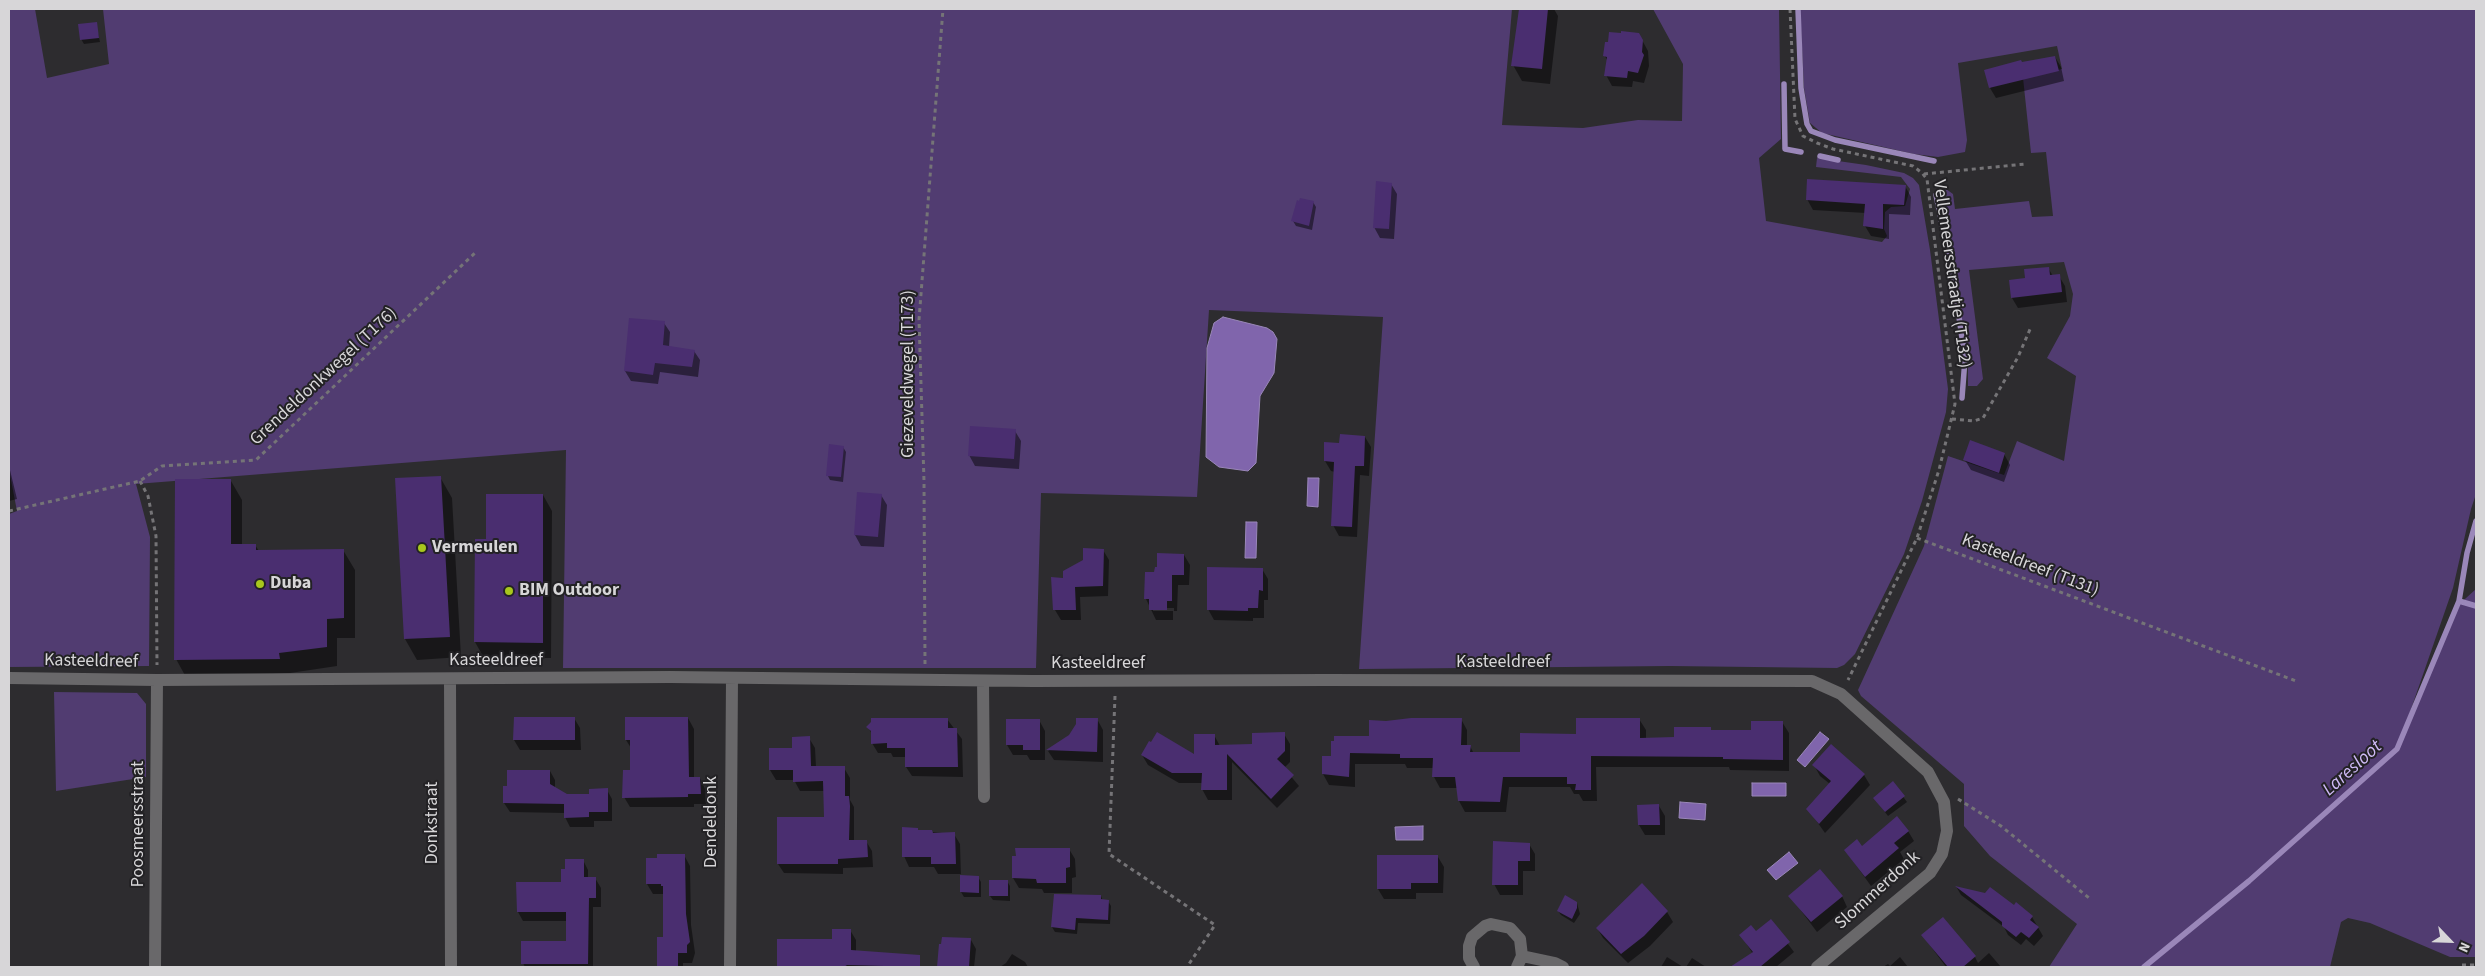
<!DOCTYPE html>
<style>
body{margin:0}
#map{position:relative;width:2485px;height:976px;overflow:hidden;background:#2d2c2f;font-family:"Source Sans 3",sans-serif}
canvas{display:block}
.frame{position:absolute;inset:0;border:10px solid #d7d6d8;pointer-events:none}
.north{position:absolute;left:2425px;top:916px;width:50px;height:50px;-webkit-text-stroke:4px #232225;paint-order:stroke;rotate:114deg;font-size:14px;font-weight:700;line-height:20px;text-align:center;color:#d7d6d8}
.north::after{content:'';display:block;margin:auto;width:18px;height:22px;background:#d7d6d8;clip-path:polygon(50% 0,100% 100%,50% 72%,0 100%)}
</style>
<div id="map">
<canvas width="2485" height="976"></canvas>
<div class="frame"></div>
<div class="north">N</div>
</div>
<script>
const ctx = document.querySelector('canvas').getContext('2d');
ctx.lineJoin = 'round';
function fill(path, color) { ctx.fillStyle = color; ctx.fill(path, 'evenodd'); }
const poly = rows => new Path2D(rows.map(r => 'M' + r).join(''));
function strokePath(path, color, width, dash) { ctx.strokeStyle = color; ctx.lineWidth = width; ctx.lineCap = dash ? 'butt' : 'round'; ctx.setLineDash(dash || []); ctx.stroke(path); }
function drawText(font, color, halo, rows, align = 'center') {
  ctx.font = font + ' "Source Sans 3",sans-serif'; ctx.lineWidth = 4; ctx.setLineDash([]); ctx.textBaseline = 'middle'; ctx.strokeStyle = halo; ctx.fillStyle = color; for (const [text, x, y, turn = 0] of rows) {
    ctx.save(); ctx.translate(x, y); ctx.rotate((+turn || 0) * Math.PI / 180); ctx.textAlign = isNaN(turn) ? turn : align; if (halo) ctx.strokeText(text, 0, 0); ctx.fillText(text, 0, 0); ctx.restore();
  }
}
fill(poly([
 [9,9,35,9,47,78,109,64,103,9,1512,9,1502,125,1583,128,1638,120,1682,121,1683,64,1653,9,1779,9,1781,139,1759,158,1766,221,1882,242,1887,236,1884,229,1885,212,1891,207,1905,206,1910,189,1901,177,1816,167,1817,158,1866,165,1904,173,1913,178,1919,185,1930,250,1948,389,1946,412,1922,501,1904,554,1855,654,1844,665,1837,668,1670,666,1359,669,1383,317,1209,310,1197,497,1041,493,1036,668,563,668,566,450,136,484,150,537,149,666,9,667,9,514,17,511,9,470],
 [1800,9,2476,9,2476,494,2471,509,2453,588,2402,735,2455,608,2476,589,2476,957,2450,957,2370,923,2348,918,2341,922,2330,967,2049,967,2077,924,1990,856,1964,826,1964,784,1861,696,1858,690,1924,546,1948,456,2004,475,2017,441,2064,461,2076,376,2047,358,2070,316,2073,294,2064,262,1969,270,1983,379,1977,386,1968,386,1968,364,1954,271,1937,190,1946,189,1953,194,1955,209,2029,201,2032,217,2053,216,2046,152,2031,153,2023,78,2062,69,2057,46,1958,63,1967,140,1965,152,1938,157,1914,154,1822,133,1810,123,1804,88],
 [54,692,137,693,146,704,146,777,56,791]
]), '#513c71');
const water = poly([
 [1223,317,1267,328,1273,332,1277,339,1274,373,1260,396,1256,463,1248,471,1219,467,1206,457,1207,348,1214,323,1223,317],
 [1308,478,1319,478,1318,507,1307,506,1308,478],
 [1246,522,1257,522,1256,558,1245,558,1246,522],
 [1820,732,1829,739,1805,767,1797,760,1820,732],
 [1752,783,1786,783,1786,796,1752,796,1752,783],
 [1680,802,1706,804,1705,820,1679,818,1680,802],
 [1423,826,1423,840,1396,840,1395,827,1423,826],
 [1789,852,1798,863,1776,880,1767,870,1789,852]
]);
fill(water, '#8065ac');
strokePath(water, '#9a87b9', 1);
fill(poly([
 [1520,9,1554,9,1558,16,1550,84,1522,81,1513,65],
 [96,24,100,42,84,44,81,39],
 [1642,40,1648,51,1649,66,1644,83,1633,81,1632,87,1612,86,1606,75,1608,62,1605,56],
 [2055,57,2061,67,2064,81,1996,98,1990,88,2021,63],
 [1391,184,1397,194,1394,239,1380,238,1374,227],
 [1905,186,1911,197,1910,215,1889,214,1889,239,1871,236,1865,226,1866,213,1813,210,1807,199],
 [1313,202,1316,207,1312,230,1296,226,1293,221],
 [2048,268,2053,276,2059,276,2065,286,2067,302,2018,308,2012,298,2010,281,2026,279],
 [664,323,670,332,669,347,694,351,700,360,698,377,660,372,658,384,631,381,625,371],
 [1015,431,1021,441,1019,469,975,466,969,455],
 [1365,437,1371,447,1369,476,1360,475,1357,537,1339,536,1333,525,1335,472,1331,471,1325,461,1326,443,1340,444],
 [843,447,846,452,843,482,830,480,828,476],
 [2004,454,2010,465,2004,482,1971,470,1965,460],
 [9,466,17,499,9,501],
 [440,477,452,498,461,657,417,660,405,639,396,479],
 [231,481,242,500,242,545,255,545,259,551,343,550,355,570,355,638,337,638,337,666,290,673,187,679,176,659],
 [858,494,881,495,887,505,884,547,861,546,855,535],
 [543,495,552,511,551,658,484,658,475,642,476,540,487,540],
 [1103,550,1109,560,1108,596,1080,597,1081,620,1061,620,1055,610,1064,579],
 [1184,555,1190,565,1189,585,1178,585,1177,611,1174,611,1174,608,1153,608,1153,611,1173,611,1173,620,1156,620,1146,599,1146,573,1156,573],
 [1262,569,1268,579,1268,600,1264,600,1264,618,1253,618,1253,621,1214,620,1208,609],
 [574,718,580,728,581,750,520,750,514,740],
 [688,718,694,729,694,778,700,778,705,789,706,804,694,804,694,807,630,807,624,797,632,771,631,748,626,740],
 [947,719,962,739,963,777,912,776,906,767,906,757,893,757,891,753,878,753,872,743,872,734,868,727],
 [1097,719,1103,730,1103,762,1054,760,1048,751],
 [1461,719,1467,730,1467,746,1470,746,1474,754,1521,754,1577,735,1639,719,1646,730,1646,739,1676,738,1710,728,1712,732,1753,732,1782,722,1789,733,1789,771,1730,770,1729,767,1596,767,1597,801,1583,801,1579,794,1574,794,1570,787,1509,787,1506,812,1465,812,1459,801,1458,788,1440,788,1434,777,1434,768,1407,768,1405,764,1355,764,1355,787,1329,785,1323,774,1332,757,1371,737,1386,723],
 [1039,720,1045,731,1045,760,1030,760,1027,755,1013,755,1007,745],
 [1284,734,1290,744,1290,762,1284,768,1299,786,1277,808,1232,762,1232,800,1208,800,1202,789,1203,783,1179,783,1148,765,1142,755,1195,756,1214,735,1220,746,1253,745],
 [809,738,815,748,816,767,844,768,850,778,850,800,854,807,854,841,866,841,872,851,873,867,843,868,843,874,784,873,778,864,825,818,825,791,800,791,794,780,776,780,770,770],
 [1831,745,1864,775,1870,785,1825,833,1808,809,1830,784,1820,776,1814,765],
 [550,771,555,780,555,788,567,795,590,795,607,790,612,799,612,821,594,821,594,827,570,827,565,817,565,813,510,812,504,803],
 [1893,783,1907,802,1888,816,1875,799],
 [1639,806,1659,806,1665,816,1665,835,1645,835,1639,825],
 [919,831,954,834,960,844,961,877,978,877,981,882,981,897,964,897,961,892,961,874,938,874,934,867,909,867,904,856],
 [1908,831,1914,841,1900,852,1904,859,1871,886,1845,850,1862,848],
 [1529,844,1535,854,1535,871,1523,871,1523,895,1500,895,1494,884],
 [1069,849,1075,859,1076,877,1072,878,1072,893,1044,893,1042,889,1019,888,1013,878,1017,858],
 [684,855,690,866,691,925,695,953,692,963,683,963,683,967,658,967,658,938,665,938,664,894,653,894,647,884],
 [1438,857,1444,867,1443,893,1416,893,1416,899,1384,899,1378,889],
 [583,860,588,870,588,878,595,878,601,888,601,907,593,907,593,967,525,967,523,963,567,942,567,921,523,921,518,912,562,883,566,870],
 [1007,881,1010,886,1010,901,993,900,990,896],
 [1957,888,1986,894,2032,917,2043,936,2034,946,2026,939,2021,945,2008,935,2004,927,1961,895],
 [1101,896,1103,901,1108,901,1111,906,1110,924,1078,923,1077,934,1055,932,1052,927],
 [1790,896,1842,896,1847,907,1817,932],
 [1577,903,1580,914,1574,923,1561,915,1558,911],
 [1667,912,1673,922,1650,946,1628,963,1603,938,1597,928],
 [1770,920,1794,952,1776,967,1732,967,1753,954,1741,935,1756,933],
 [850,930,856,940,856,952,917,967,779,967,778,940,833,940],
 [1923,936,1975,957,1978,963,1989,953,2001,967,1946,967],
 [971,940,976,949,974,967,939,967,940,946],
 [1012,954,1025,962,1028,967,1000,967,1006,963],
 [1667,957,1683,967,1661,967],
 [1900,957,1908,967,1883,967,1888,964,1890,966],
 [1692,958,1706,967,1686,967]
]), '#0007');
strokePath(poly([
 [1798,9,1801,88,1807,124,1811,131,1835,140,1934,161],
 [1784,84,1785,149,1801,152],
 [1820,156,1838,160],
 [1936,195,1954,282,1965,359,1962,398],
 [2459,601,2476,606],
 [2144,967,2249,881,2397,749,2459,601,2467,553,2476,521]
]), '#9a87b9', 5.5);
fill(poly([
 [1519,9,1548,9,1542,69,1511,66],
 [97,22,99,38,80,40,78,24],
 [1621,31,1639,33,1643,40,1642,52,1644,55,1638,73,1628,71,1627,78,1604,76,1607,57,1603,56,1605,42,1608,42,1609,32,1621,33],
 [2055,56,2059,71,1989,88,1984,70,2021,60,2022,62],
 [1807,179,1906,185,1904,205,1883,204,1883,229,1863,226,1865,204,1806,200],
 [1376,181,1392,183,1389,229,1373,228],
 [1300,198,1314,201,1309,226,1291,221,1297,200,1299,201],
 [2049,267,2050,275,2060,274,2062,292,2011,298,2009,280,2025,278,2024,269],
 [629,318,665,321,663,345,695,350,692,367,655,363,653,375,624,371],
 [970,426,1016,429,1014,459,968,456],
 [1340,434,1365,436,1364,466,1355,466,1352,527,1331,526,1334,462,1324,461,1324,442,1339,443],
 [1970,440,2005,453,1999,473,1963,460],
 [829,444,844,446,841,477,826,476],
 [441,476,450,637,404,639,395,478],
 [175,479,231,479,231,544,256,544,256,550,344,549,344,618,327,619,327,647,279,653,280,659,174,660],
 [857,492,882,494,878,537,854,535],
 [486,494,543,494,543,643,474,642,475,539,486,539],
 [1083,548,1104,549,1103,586,1075,587,1076,610,1053,610,1051,577,1063,578,1063,571,1083,560],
 [1157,553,1184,554,1184,575,1172,575,1172,601,1167,601,1167,610,1149,610,1149,599,1144,599,1145,572,1154,572,1155,567,1157,567],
 [1207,567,1263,568,1263,591,1259,590,1258,608,1248,608,1248,611,1207,610],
 [514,717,575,717,575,740,513,740],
 [625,717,688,717,689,777,700,777,701,794,688,794,688,797,622,798,623,770,630,770,630,740,625,740],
 [871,718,948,718,948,728,957,728,958,767,905,767,905,748,887,748,887,743,871,744,871,731,866,727,871,722],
 [1076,718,1098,718,1097,752,1046,750,1069,735,1076,724],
 [1411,718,1462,718,1461,745,1471,745,1470,752,1520,752,1520,733,1576,734,1576,718,1640,718,1640,738,1674,737,1674,727,1711,727,1711,730,1751,730,1751,721,1783,721,1783,760,1723,759,1723,757,1591,756,1591,790,1575,790,1576,784,1567,784,1567,777,1503,777,1500,802,1458,801,1455,777,1432,777,1433,758,1400,758,1400,754,1350,753,1349,777,1322,774,1322,756,1331,756,1331,741,1334,741,1334,736,1369,736,1369,720,1386,721],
 [1006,719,1040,719,1040,750,1023,750,1023,745,1006,745],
 [1157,732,1194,754,1194,734,1215,734,1215,745,1252,744,1252,733,1285,732,1285,751,1277,759,1294,775,1271,799,1227,754,1227,790,1201,790,1202,773,1172,773,1141,755,1149,741,1151,742],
 [810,736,811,766,845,766,845,796,849,796,850,806,849,840,867,840,868,857,838,859,838,864,777,864,777,817,824,817,823,781,793,782,793,770,769,770,769,748,792,748,792,737],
 [1831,744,1865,774,1819,824,1806,809,1831,781,1812,765],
 [507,770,550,770,550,784,567,794,589,794,589,789,608,788,608,812,589,812,589,817,564,818,564,804,503,803,503,786,507,786],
 [1893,781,1905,796,1885,812,1873,798],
 [1659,804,1660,825,1638,825,1637,805],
 [1897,816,1909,831,1894,843,1899,848,1865,877,1844,850,1857,839,1862,846],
 [902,827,918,828,918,830,932,830,933,833,955,832,956,864,931,864,931,857,902,857],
 [1493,841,1530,843,1530,861,1518,861,1518,885,1492,885],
 [1015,848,1070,848,1070,867,1066,868,1066,883,1037,883,1036,879,1012,878,1012,856,1016,856],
 [657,854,685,854,686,914,690,942,687,945,687,953,678,953,678,967,657,967,657,937,663,937,663,886,661,886,661,884,646,884,646,858,657,858],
 [1377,855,1438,855,1438,883,1411,883,1411,889,1377,889],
 [565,859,584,859,584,877,596,877,596,898,589,898,588,964,521,964,521,941,566,941,566,912,517,912,516,882,561,882,561,869,565,869],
 [1820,869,1843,896,1811,922,1788,896],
 [960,875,979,876,979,893,960,892],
 [989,880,1008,880,1008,896,989,896],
 [1642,883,1668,911,1644,936,1621,954,1596,928],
 [1955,886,1985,893,1990,887,2014,905,2016,902,2033,916,2030,920,2039,927,2029,938,2021,932,2016,937,2002,926,2002,922],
 [1054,894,1101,895,1101,899,1109,900,1108,920,1076,918,1075,930,1051,927],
 [1565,895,1577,902,1577,908,1572,919,1557,911],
 [1943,917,1976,956,1963,967,1948,967,1921,935],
 [1771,919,1790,942,1760,967,1730,967,1753,952,1739,935,1751,925,1756,931],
 [832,929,851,929,851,950,920,955,920,967,847,965,844,967,777,967,777,939,832,939],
 [942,937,971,938,969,967,937,967,939,944,941,944]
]), '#4a2e70');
strokePath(poly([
 [1790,9,1795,119,1803,136,1817,143,1833,149,1913,166,1922,173,1927,179,1955,404,1939,470,1917,538,1848,680],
 [1924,174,2025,164],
 [1952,419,1974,421,1983,418,2018,357,2031,327],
 [140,481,148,496,156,536,157,665],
 [9,511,140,481,162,466,256,460,477,251],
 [1917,538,2296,681],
 [925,664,924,481,919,320,943,9],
 [1115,696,1109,854,1215,925,1187,967],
 [1958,799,2001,826,2089,898],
 [2462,965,2476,965]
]), '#757477', 3, [4, 4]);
strokePath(poly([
 [9,678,157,680,670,677,1033,681,1325,680,1812,681,1841,694,1928,772,1944,802,1947,831,1942,854,1930,873,1817,967],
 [450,679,451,967],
 [983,681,984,797],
 [1522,956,1555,963,1563,967],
 [155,967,157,680],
 [730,967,732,678],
 [1474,967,1469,958,1469,946,1472,937,1485,926,1491,924,1510,928,1520,939,1522,956,1517,967]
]), '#69686a', 12);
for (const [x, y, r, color] of [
 [422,548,5,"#a8c71d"],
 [260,584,5,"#a8c71d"],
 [509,591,5,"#a8c71d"]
]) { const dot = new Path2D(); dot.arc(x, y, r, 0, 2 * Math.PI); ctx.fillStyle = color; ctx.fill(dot); strokePath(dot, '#232225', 2); }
drawText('18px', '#d7d6d8', '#232225', [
 ["Vellemeersstraatje (T132)",1951,274,82],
 ["Giezeveldwegel (T173)",909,374,-90],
 ["Grendeldonkwegel (T176)",324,377,-43],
 ["Kasteeldreef (T131)",2030,566,21],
 ["Kasteeldreef",496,661],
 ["Kasteeldreef",91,662,1],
 ["Kasteeldreef",1503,663],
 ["Kasteeldreef",1098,664],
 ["Dendeldonk",712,822,-90],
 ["Donkstraat",433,823,-90],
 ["Poosmeersstraat",139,824,-90],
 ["Slommerdonk",1878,891,-42]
]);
drawText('bold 18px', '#d7d6d8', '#232225', [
 ["Vermeulen",432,548],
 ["Duba",270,584],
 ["BIM Outdoor",519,591]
], 'left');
drawText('italic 19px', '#d0bbf7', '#232225', [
 ["Laresloot",2353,769,-42]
]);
</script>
